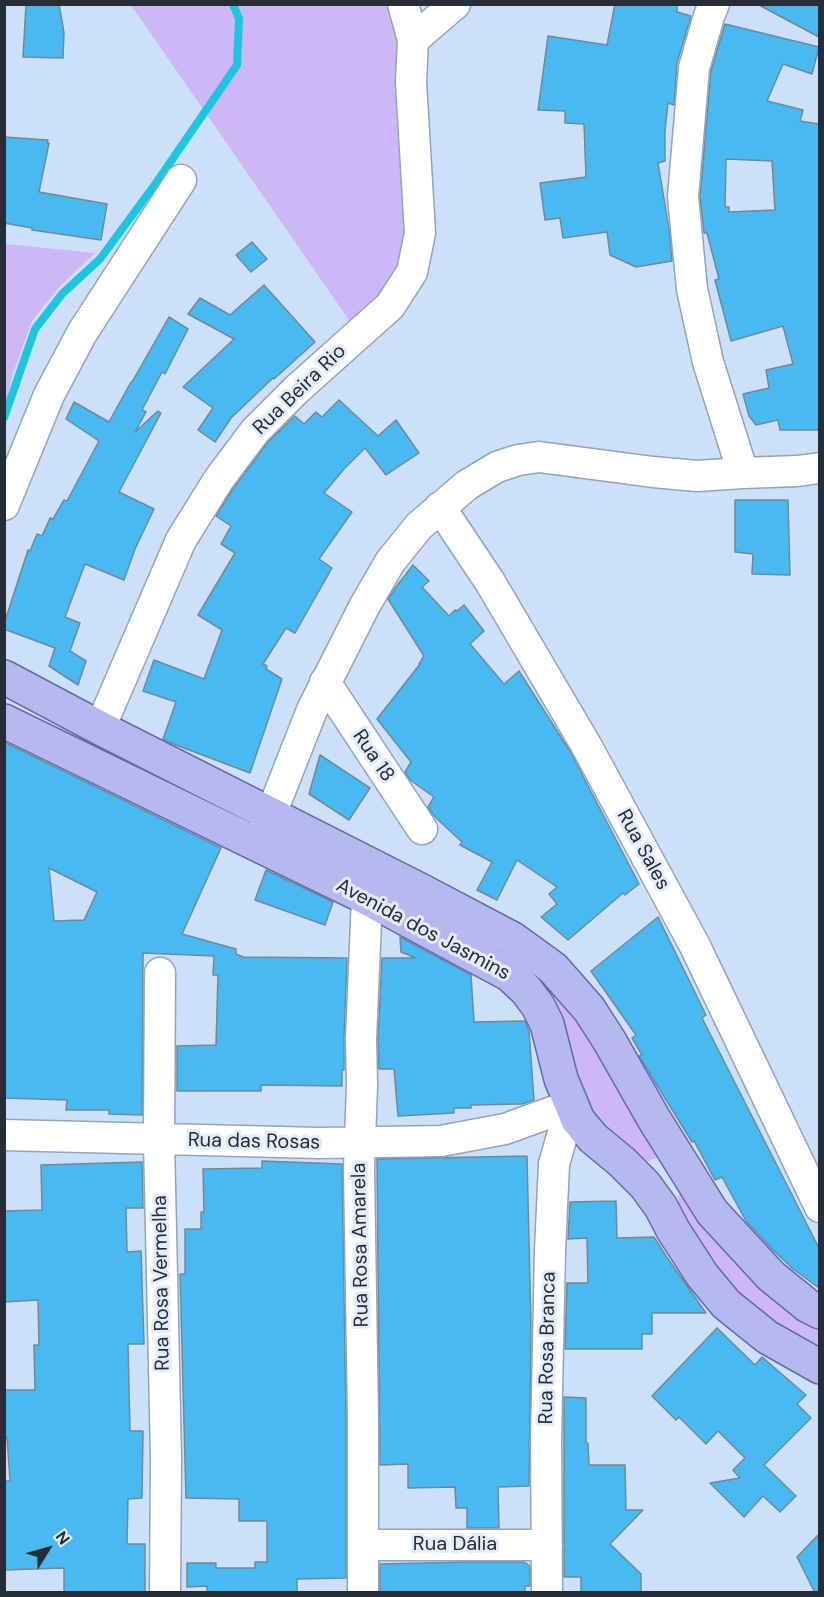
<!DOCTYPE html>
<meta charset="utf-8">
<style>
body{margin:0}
#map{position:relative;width:824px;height:1597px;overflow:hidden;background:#cde0fa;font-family:"DM Sans",sans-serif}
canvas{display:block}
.frame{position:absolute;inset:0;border:6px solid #262d37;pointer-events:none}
.north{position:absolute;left:18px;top:1519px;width:60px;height:60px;-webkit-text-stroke:4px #e1ecfc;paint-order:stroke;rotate:53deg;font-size:16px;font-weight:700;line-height:24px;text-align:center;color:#262d37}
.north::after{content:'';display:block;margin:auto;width:21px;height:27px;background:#262d37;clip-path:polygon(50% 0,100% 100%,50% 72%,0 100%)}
</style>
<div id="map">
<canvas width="824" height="1597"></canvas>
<div class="frame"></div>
<div class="north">N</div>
</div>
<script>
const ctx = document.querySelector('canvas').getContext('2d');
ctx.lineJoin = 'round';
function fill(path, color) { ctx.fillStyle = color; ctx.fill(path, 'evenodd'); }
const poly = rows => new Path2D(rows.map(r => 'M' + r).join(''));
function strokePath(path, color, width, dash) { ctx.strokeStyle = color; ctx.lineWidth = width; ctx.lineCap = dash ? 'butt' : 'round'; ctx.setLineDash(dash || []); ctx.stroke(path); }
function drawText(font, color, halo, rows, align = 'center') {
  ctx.font = font + ' "DM Sans",sans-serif'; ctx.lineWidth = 6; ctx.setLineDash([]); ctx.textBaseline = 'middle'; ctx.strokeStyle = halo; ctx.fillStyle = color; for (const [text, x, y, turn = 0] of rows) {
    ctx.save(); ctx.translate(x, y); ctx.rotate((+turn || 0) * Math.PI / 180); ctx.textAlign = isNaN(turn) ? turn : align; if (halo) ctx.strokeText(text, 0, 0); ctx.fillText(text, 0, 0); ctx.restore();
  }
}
fill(poly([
 [131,5,402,5,404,9,397,48,406,179,413,233,395,290,351,323],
 [5,244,95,253,61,285,32,321,12,376,5,410],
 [419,899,545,970,660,1146,656,1158,644,1163,627,1153,579,1097,555,1023],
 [680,1191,819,1324,819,1357,750,1315,687,1230,678,1199]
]), '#cdb7f7');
strokePath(poly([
 [4,418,35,329,62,294,100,259,156,183,237,65,239,19,233,4]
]), '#1cc6e2', 8);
const building = poly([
 [26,4,59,4,64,33,63,58,23,57,26,4],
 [615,4,677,4,677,12,691,16,677,63,674,105,668,103,665,131,665,161,658,163,669,229,672,261,636,267,610,255,607,232,563,238,560,218,545,220,540,183,586,177,584,124,565,123,565,111,538,110,548,36,607,45,615,4],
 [757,4,819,4,819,37,757,4],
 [725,24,819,47,812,74,783,64,767,101,803,110,800,121,819,124,819,430,780,430,778,420,756,425,749,416,743,394,769,388,766,370,793,364,783,326,731,341,715,280,719,279,707,233,704,233,700,197,711,71,725,24],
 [726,159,772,161,775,210,729,212,729,207,725,207,726,159],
 [4,137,48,140,47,143,49,143,39,192,107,204,101,240,32,230,32,228,4,223,4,137],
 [252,242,267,259,251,272,236,255,252,242],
 [264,285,315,342,274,379,273,378,231,418,215,442,198,430,213,408,183,387,234,339,188,314,200,298,230,315,264,285],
 [169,317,188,329,165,374,162,372,142,410,146,412,135,432,158,411,161,413,119,492,154,509,135,549,124,580,85,564,65,617,80,623,70,651,86,661,78,685,49,666,55,648,4,629,4,624,28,550,30,551,37,534,42,536,50,518,53,519,64,500,67,501,99,441,66,419,74,402,109,422,131,382,132,382,169,317],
 [339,400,378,436,396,420,419,453,386,475,365,448,344,469,324,493,352,512,319,559,332,568,295,633,286,628,263,664,267,666,266,669,282,679,250,773,176,745,163,739,176,702,143,691,154,660,204,679,222,630,198,615,235,553,221,544,231,526,216,516,233,489,268,442,295,416,304,424,316,412,322,417,339,400],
 [735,500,788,500,790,575,752,574,753,554,735,552,735,500],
 [413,565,429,581,422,587,449,616,455,610,457,611,464,605,484,631,470,644,504,684,519,671,571,753,639,884,625,895,623,893,568,940,541,917,557,904,549,894,557,887,517,860,497,900,477,890,492,862,460,845,462,842,435,817,428,807,434,797,410,780,405,772,411,762,377,719,420,664,419,664,424,656,388,599,396,587,413,565],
 [4,742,221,848,182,934,236,949,236,954,243,957,347,958,344,1038,344,1070,342,1070,342,1086,261,1085,261,1091,177,1091,177,1046,216,1045,218,975,213,975,214,956,143,953,142,1115,109,1114,109,1110,66,1110,67,1100,4,1098,4,742],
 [49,868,97,892,84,920,54,921,49,868],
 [320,755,370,788,349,820,309,794,320,755],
 [266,870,333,902,325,925,255,900,266,870],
 [658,917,706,1015,702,1018,819,1248,819,1288,793,1269,773,1250,746,1221,722,1177,715,1180,694,1141,692,1142,639,1056,642,1055,632,1038,636,1035,591,971,658,917],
 [400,937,471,975,474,1022,525,1021,529,1031,534,1100,522,1104,471,1105,471,1108,454,1108,454,1113,398,1116,394,1069,379,1069,378,1039,382,958,416,958,401,952,400,937],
 [527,1156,531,1326,529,1486,498,1487,499,1528,467,1528,467,1508,456,1508,455,1487,408,1488,408,1464,380,1465,377,1159,527,1156],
 [262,1161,342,1164,346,1419,346,1578,297,1579,297,1593,207,1593,207,1586,187,1587,187,1563,216,1563,216,1568,255,1568,255,1562,267,1562,267,1521,239,1521,239,1499,186,1498,180,1274,185,1274,185,1229,201,1229,201,1212,204,1212,203,1169,262,1168,262,1161],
 [142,1162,143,1208,126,1208,127,1252,141,1251,144,1344,128,1344,130,1431,143,1431,142,1498,128,1499,127,1544,145,1544,145,1593,64,1593,64,1568,4,1570,4,1481,10,1481,7,1437,4,1437,4,1390,35,1390,34,1345,39,1345,38,1300,4,1302,4,1211,42,1210,41,1165,142,1162],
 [616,1201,617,1238,654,1237,668,1259,706,1313,652,1313,652,1334,642,1334,642,1349,565,1349,567,1283,588,1283,587,1238,568,1239,570,1202,616,1201],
 [717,1328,755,1365,762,1357,806,1395,797,1404,811,1418,764,1465,796,1496,780,1512,763,1496,744,1517,710,1483,740,1478,733,1470,745,1458,718,1431,706,1444,679,1417,676,1420,652,1396,717,1328],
 [564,1397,586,1398,586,1443,588,1443,589,1465,625,1465,626,1510,643,1510,610,1544,641,1574,641,1593,581,1593,581,1577,564,1577,564,1397],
 [819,1534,819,1593,815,1593,797,1557,819,1534],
 [467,1562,524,1562,530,1566,530,1586,525,1586,525,1593,380,1593,380,1564,467,1562]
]);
fill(building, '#49b9f2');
strokePath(building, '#6d8a9b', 1.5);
const minor = poly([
 [714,4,709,16,694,68,683,197,692,289,708,362,743,473],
 [413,40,455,4],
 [4,505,49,395,82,333,181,180],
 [440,507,490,582,586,745,695,946,820,1207],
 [325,682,422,829],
 [100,728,181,540,219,479,255,431,296,390,390,306,412,272,420,233,411,82,413,40,403,4],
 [262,837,312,710,364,607,390,562,419,526,467,485,497,467,518,460,539,457,653,472,697,476,743,473,797,471,820,468],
 [160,973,159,1140,166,1458,165,1592],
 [4,1135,319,1143,441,1141,505,1129,571,1105],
 [363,1545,547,1545],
 [363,1592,363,1419,359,1169,362,1085,361,1039,367,898],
 [547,1592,546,1440,550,1251,554,1164,571,1105]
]);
const major = poly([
 [4,677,100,728,422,891,513,939,553,968,589,1009,609,1040,654,1119,712,1212,771,1276,808,1306,820,1312],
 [4,721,367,898,510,975,526,990,538,1006,547,1024,561,1079,578,1120,593,1138,622,1162,645,1185,661,1207,673,1230,702,1275,726,1304,767,1337,820,1367]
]);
strokePath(minor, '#92a3bc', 33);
strokePath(major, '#626aa7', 36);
strokePath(minor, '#fff', 30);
strokePath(major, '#b5b9ef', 33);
drawText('20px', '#262d37', '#e1ecfc', [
 ["Rua Beira Rio",300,390,-44],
 ["Rua 18",373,756,56],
 ["Rua Sales",643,850,61],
 ["Avenida dos Jasmins",423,930,28],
 ["Rua das Rosas",254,1142,1],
 ["Rua Rosa Amarela",361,1245,-91],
 ["Rua Rosa Vermelha",162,1283,-91],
 ["Rua Rosa Branca",548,1348,-89],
 ["Rua Dália",455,1545]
]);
</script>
